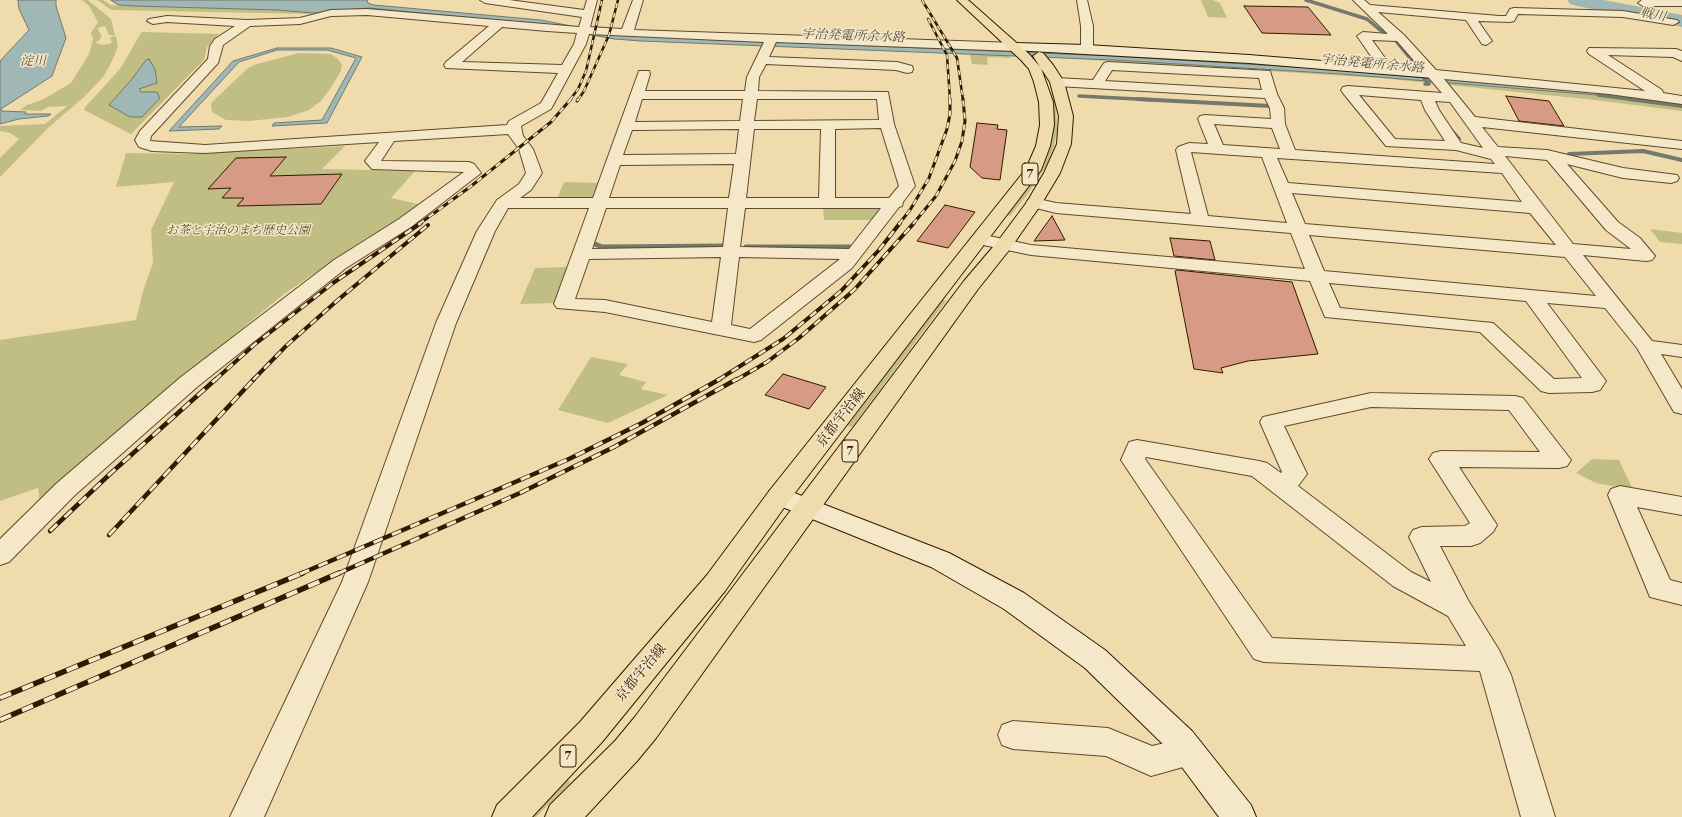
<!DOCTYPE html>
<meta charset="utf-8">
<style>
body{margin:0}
canvas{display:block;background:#f0dbac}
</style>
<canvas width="1682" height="817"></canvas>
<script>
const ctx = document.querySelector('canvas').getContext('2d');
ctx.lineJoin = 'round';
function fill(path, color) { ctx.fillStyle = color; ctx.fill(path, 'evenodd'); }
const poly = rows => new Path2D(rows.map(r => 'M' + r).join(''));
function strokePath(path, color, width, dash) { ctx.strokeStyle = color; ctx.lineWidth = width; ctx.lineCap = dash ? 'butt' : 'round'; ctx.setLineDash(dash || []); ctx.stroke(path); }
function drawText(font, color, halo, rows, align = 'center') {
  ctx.font = font + ' "EB Garamond","Noto Serif JP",serif'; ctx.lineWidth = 3; ctx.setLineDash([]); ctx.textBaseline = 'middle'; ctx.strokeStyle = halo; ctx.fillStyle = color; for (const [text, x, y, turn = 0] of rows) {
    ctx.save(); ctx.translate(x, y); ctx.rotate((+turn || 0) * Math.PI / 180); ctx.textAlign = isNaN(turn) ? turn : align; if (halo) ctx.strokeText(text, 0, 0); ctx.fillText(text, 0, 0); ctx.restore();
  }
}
fill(poly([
 [82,0,88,0,111,19,115,35,109,35,105,26,97,28,102,37,96,43,103,45,112,43,110,37,116,36,118,46,113,59,104,76,84,97,48,128,0,177,0,158,19,139,10,133,0,131,0,126,45,124,67,106,48,107,41,111,20,110,27,105,44,99,71,83,89,54,93,39,91,33,98,22,89,6],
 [97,0,103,0,111,5,120,6,122,6,111,0,337,0,321,12,308,14,114,10,110,9],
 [1201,0,1213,0,1220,3,1227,18,1208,17],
 [143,32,219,34,207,47,204,60,131,134,84,110,86,106,120,69,141,33],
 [974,48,999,51,1008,54,1011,58,987,57,988,65,972,64,969,50],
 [299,53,331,54,338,59,342,65,341,71,330,89,321,101,309,110,288,117,249,121,226,120,212,112,211,103,248,68,257,64],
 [1066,53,1321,68,1584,90,1682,103,1682,111,1595,100,1380,78,1057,58],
 [1053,102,1056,102,1057,132,1054,146,1047,164,1027,195,1010,216,1007,215,1040,171,1050,148,1054,131],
 [345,146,322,169,415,171,391,198,418,204,418,206,401,222,368,237,284,294,195,367,40,503,38,488,0,501,0,340,136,320,143,291,153,263,151,230,174,182,116,187,126,153,187,154],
 [564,182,600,183,594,197,587,200,557,199],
 [823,205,887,205,877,220,824,220],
 [1650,229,1682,233,1682,244,1660,242],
 [570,267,557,303,520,304,535,268],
 [942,299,946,301,852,427,847,426],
 [591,357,628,364,619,375,646,382,641,389,668,395,608,423,558,410],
 [1592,459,1619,460,1633,490,1596,483,1576,473],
 [566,780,570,781,570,783,536,817,531,817]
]), '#c1be84');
const water = poly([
 [18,0,56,0,56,6,66,38,52,76,1,109,2,111,26,112,25,114,51,114,48,116,19,119,0,124,0,61,29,30,19,9,18,0],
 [111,0,367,0,368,3,374,5,541,20,616,35,1111,56,1313,68,1621,95,1656,99,1682,104,1682,107,1658,102,1597,95,1341,74,1114,60,641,41,614,39,526,23,369,8,314,13,277,10,134,6,118,5,111,0],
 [277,48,331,48,362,57,327,123,272,126,274,123,322,120,356,58,327,50,277,50,239,62,179,127,222,126,219,129,169,131,233,61,277,48],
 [149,59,155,69,157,83,139,89,141,92,157,92,160,98,142,117,130,117,109,105,132,79,146,60,149,59]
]);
fill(water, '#9fb8b5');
strokePath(water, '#73796d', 1);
strokePath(poly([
 [1306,0,1367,19,1380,30,1392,36,1418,68],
 [1423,77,1429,84,1425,84],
 [1598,95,1636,100],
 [1079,96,1156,100]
]), '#73796d', 3.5);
strokePath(poly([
 [1137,99,1271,106],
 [1629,99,1682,106],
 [1451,130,1459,139],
 [1569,154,1643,151,1682,160]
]), '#73796d', 4);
strokePath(poly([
 [595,244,602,247,725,246],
 [746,247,850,247]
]), '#73796d', 5);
fill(poly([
 [1567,0,1604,0,1682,15,1682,27,1577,6,1570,4,1567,0]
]), '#9fb8b5');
const building = poly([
 [1244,6,1308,7,1331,35,1262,33,1244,6],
 [1506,96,1549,101,1564,126,1519,121,1506,96],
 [977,123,998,125,997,129,1007,130,1000,180,982,178,970,167,977,123],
 [286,157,270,176,342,174,321,204,237,206,244,198,222,198,231,188,208,189,236,158,286,157],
 [945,205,975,212,948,248,917,241,945,205],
 [1052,216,1065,240,1034,241,1052,216],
 [1170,238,1210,241,1215,260,1174,256,1170,238],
 [1177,270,1292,282,1318,354,1248,361,1221,368,1223,373,1194,369,1175,271,1177,270],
 [783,374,826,387,809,409,765,395,783,374]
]);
fill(building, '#d79a84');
strokePath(building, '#301a00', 1);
const street = poly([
 [480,0,509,0,584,10,587,0,597,0,590,27,622,29,633,0,643,0,634,30,1016,43,1022,47,1016,51,776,42,769,57,897,62,912,66,913,69,912,72,907,73,896,70,766,64,759,77,758,91,888,92,894,124,915,186,903,202,902,206,899,207,852,268,761,340,754,342,605,312,557,308,554,304,589,208,508,208,495,231,456,323,368,582,264,817,230,817,342,582,436,323,477,231,497,200,519,184,526,173,519,149,508,134,394,141,381,161,469,162,474,164,481,173,411,227,346,268,197,387,75,495,9,562,0,565,0,539,57,483,181,377,334,260,399,219,464,172,372,169,365,161,379,142,205,153,152,151,139,147,135,140,140,131,208,59,210,46,215,39,235,26,167,22,153,24,147,21,149,19,167,16,247,20,300,18,331,10,367,9,579,27,582,17,485,3,480,0],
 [367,15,489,26,446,62,444,65,446,68,558,73,541,103,509,121,507,125,205,145,150,141,151,136,218,63,223,45,250,26,300,24,331,16,367,15],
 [502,27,547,31,577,33,574,44,562,65,462,62,502,27],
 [589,34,764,42,747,77,745,91,645,91,650,74,649,71,639,71,593,198,520,198,531,190,542,173,533,149,523,136,521,126,551,109,586,44,589,34],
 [642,99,743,99,740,121,635,122,642,99],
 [757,99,877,99,879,120,754,121,757,99],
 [881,128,899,186,889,198,835,198,835,129,881,128],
 [739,129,736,154,623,155,632,130,739,129],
 [754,129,821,129,819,198,746,198,754,129],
 [734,164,729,198,609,198,620,165,734,164],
 [606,208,728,208,723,247,592,249,606,208],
 [745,208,881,208,849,249,740,247,745,208],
 [721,257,712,322,605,300,575,299,589,259,721,257],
 [739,257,840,259,750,329,731,325,739,257],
 [1077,0,1087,0,1093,26,1093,49,1087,53,1081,49,1081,26,1077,0],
 [1353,0,1364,0,1370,5,1499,16,1506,16,1510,9,1514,8,1623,11,1677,20,1679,22,1673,25,1623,17,1518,14,1514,21,1510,22,1478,21,1492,41,1486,45,1482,44,1466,20,1378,12,1404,35,1436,70,1645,91,1589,54,1587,51,1589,48,1676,49,1682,51,1682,61,1673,57,1608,55,1662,90,1663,93,1682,96,1682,104,1609,94,1444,79,1475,117,1682,141,1682,149,1482,127,1498,147,1547,150,1623,168,1677,175,1679,178,1677,181,1671,183,1623,178,1567,164,1618,222,1640,238,1655,256,1652,260,1646,261,1583,255,1652,341,1682,345,1682,357,1661,354,1682,389,1682,414,1674,412,1637,348,1605,308,1547,303,1606,381,1600,390,1592,392,1549,393,1541,391,1480,332,1325,317,1310,281,1031,255,974,243,971,239,974,235,980,234,1031,245,1305,269,1291,233,1056,213,1028,206,1026,203,1028,200,1034,198,1056,203,1191,214,1176,150,1178,147,1189,143,1208,144,1198,119,1200,116,1205,115,1271,119,1270,108,1265,98,1057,86,1050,82,1057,78,1093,80,1104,63,1108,62,1270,71,1277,94,1284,108,1285,124,1295,150,1495,164,1491,159,1456,150,1386,146,1343,93,1341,90,1343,87,1348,86,1442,93,1397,41,1372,40,1393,69,1387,73,1382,72,1357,36,1363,32,1388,34,1353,0],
 [1112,70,1259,78,1262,90,1105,81,1112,70],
 [1359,95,1421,100,1425,110,1445,141,1395,139,1359,95],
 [1435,101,1450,102,1483,148,1461,143,1439,110,1435,101],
 [1214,124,1272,128,1280,149,1223,145,1214,124],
 [1191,152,1262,157,1287,223,1208,216,1191,152],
 [1505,156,1547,160,1606,230,1631,249,1573,244,1505,156],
 [1277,158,1502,173,1522,202,1288,183,1277,158],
 [1292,193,1530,213,1556,245,1305,224,1292,193],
 [1309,235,1565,257,1596,296,1324,271,1309,235],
 [1329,283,1526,301,1582,378,1554,379,1493,323,1340,308,1329,283],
 [1682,0,1682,6,1643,6,1638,3,1642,0,1682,0],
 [1371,393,1515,396,1523,398,1571,460,1567,466,1559,468,1459,467,1497,525,1493,532,1480,543,1471,546,1440,546,1468,600,1499,650,1511,675,1555,817,1521,817,1480,671,1264,662,1254,659,1121,460,1129,442,1137,440,1259,461,1267,463,1281,473,1282,472,1260,422,1263,417,1371,393],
 [1371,407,1509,410,1540,452,1441,451,1433,453,1429,459,1470,523,1465,526,1422,527,1413,530,1409,537,1431,582,1411,572,1298,486,1307,474,1284,426,1371,407],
 [1146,457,1252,476,1393,586,1448,616,1466,646,1272,638,1145,459,1146,457],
 [1620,486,1682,497,1682,515,1637,507,1670,580,1682,583,1682,605,1650,597,1608,495,1611,489,1620,486],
 [1013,721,1108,728,1152,746,1190,737,1201,742,1206,752,1201,762,1151,776,1106,756,1013,749,1002,745,998,735,1002,725,1013,721]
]);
const secondary = poly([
 [1016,43,1087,45,1249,55,1433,70,1439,74,1433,78,1249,63,1012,50,1010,47,1016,43],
 [779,487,949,553,1024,593,1105,650,1192,731,1251,805,1256,817,1219,817,1170,751,1085,668,1004,609,931,567,770,502,767,496,770,490,779,487]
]);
const primary = poly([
 [957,0,968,0,1029,54,1041,68,1053,102,1054,125,1050,146,1041,170,788,502,725,591,602,742,532,817,492,817,497,805,580,722,707,575,770,490,1026,169,1036,146,1040,125,1039,102,1034,82,1029,69,1021,60,957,0],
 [1039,52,1043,53,1053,65,1064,82,1073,116,1071,144,1060,173,1042,203,1010,249,978,289,656,738,637,761,585,817,545,817,550,805,615,741,634,718,964,281,998,241,1027,202,1044,173,1057,144,1059,116,1050,82,1033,56,1039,52]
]);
strokePath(street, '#604a2b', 2);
strokePath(secondary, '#301a00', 2);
strokePath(primary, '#301a00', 2);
fill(street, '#f5e8c9');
fill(secondary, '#f5e8c9');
fill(primary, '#f0dbac');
const railFar4 = poly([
 [922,0,957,58,963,100],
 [928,19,947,55,950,100],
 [570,100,578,89,586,71,602,0],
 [578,100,584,91,609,35,618,0]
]);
const railFar3 = poly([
 [577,101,578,99],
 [419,224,470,187,551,122,571,99],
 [899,224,910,210,929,178,947,129,950,114,950,99],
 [913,224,936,196,955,161,962,141,965,121,963,99]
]);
const railFar2 = poly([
 [215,380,254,345,333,283,421,223],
 [253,380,286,346,339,299,428,225],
 [718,380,783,339,841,291,879,250,900,223],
 [736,380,767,362,799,338,854,290,914,223]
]);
const railFar1 = poly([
 [50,531,111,473,216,379],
 [109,535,254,379],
 [300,574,569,459,642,423,720,379],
 [337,574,520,493,614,447,737,379]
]);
const rail = poly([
 [0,698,303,573],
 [0,720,339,573]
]);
strokePath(railFar4, '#301a00', 2.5);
strokePath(railFar3, '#301a00', 3);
strokePath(railFar2, '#301a00', 4);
strokePath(railFar1, '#301a00', 4.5);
strokePath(rail, '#301a00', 5.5);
strokePath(railFar4, '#f5e8c9', 1.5, [5]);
strokePath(railFar3, '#f5e8c9', 2, [6]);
strokePath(railFar2, '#f5e8c9', 2.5, [8]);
strokePath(railFar1, '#f5e8c9', 3, [10]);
strokePath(rail, '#f5e8c9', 4, [12]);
drawText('italic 12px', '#5c4b28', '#f5e8c9', [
 ["お茶と宇治のまち歴史公園",238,231]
]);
drawText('italic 13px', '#57513f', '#f5e8c9', [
 ["戦川",1653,15,11],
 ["宇治発電所余水路",853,36,2],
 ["淀川",33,61],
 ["宇治発電所余水路",1372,64,5]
]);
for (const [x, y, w] of [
 [1030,174,16],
 [850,451,16],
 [568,756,16]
]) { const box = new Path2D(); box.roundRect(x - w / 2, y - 11, w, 22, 3); ctx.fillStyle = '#f5e8c9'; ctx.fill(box); strokePath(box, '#301a00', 1); }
drawText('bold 13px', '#301a00', null, [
 ["7",1030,174],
 ["7",850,451],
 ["7",568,756]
]);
drawText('14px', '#301a00', '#f5e8c9', [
 ["京都宇治線",841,418,-52],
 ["京都宇治線",641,673,-50]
]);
</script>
